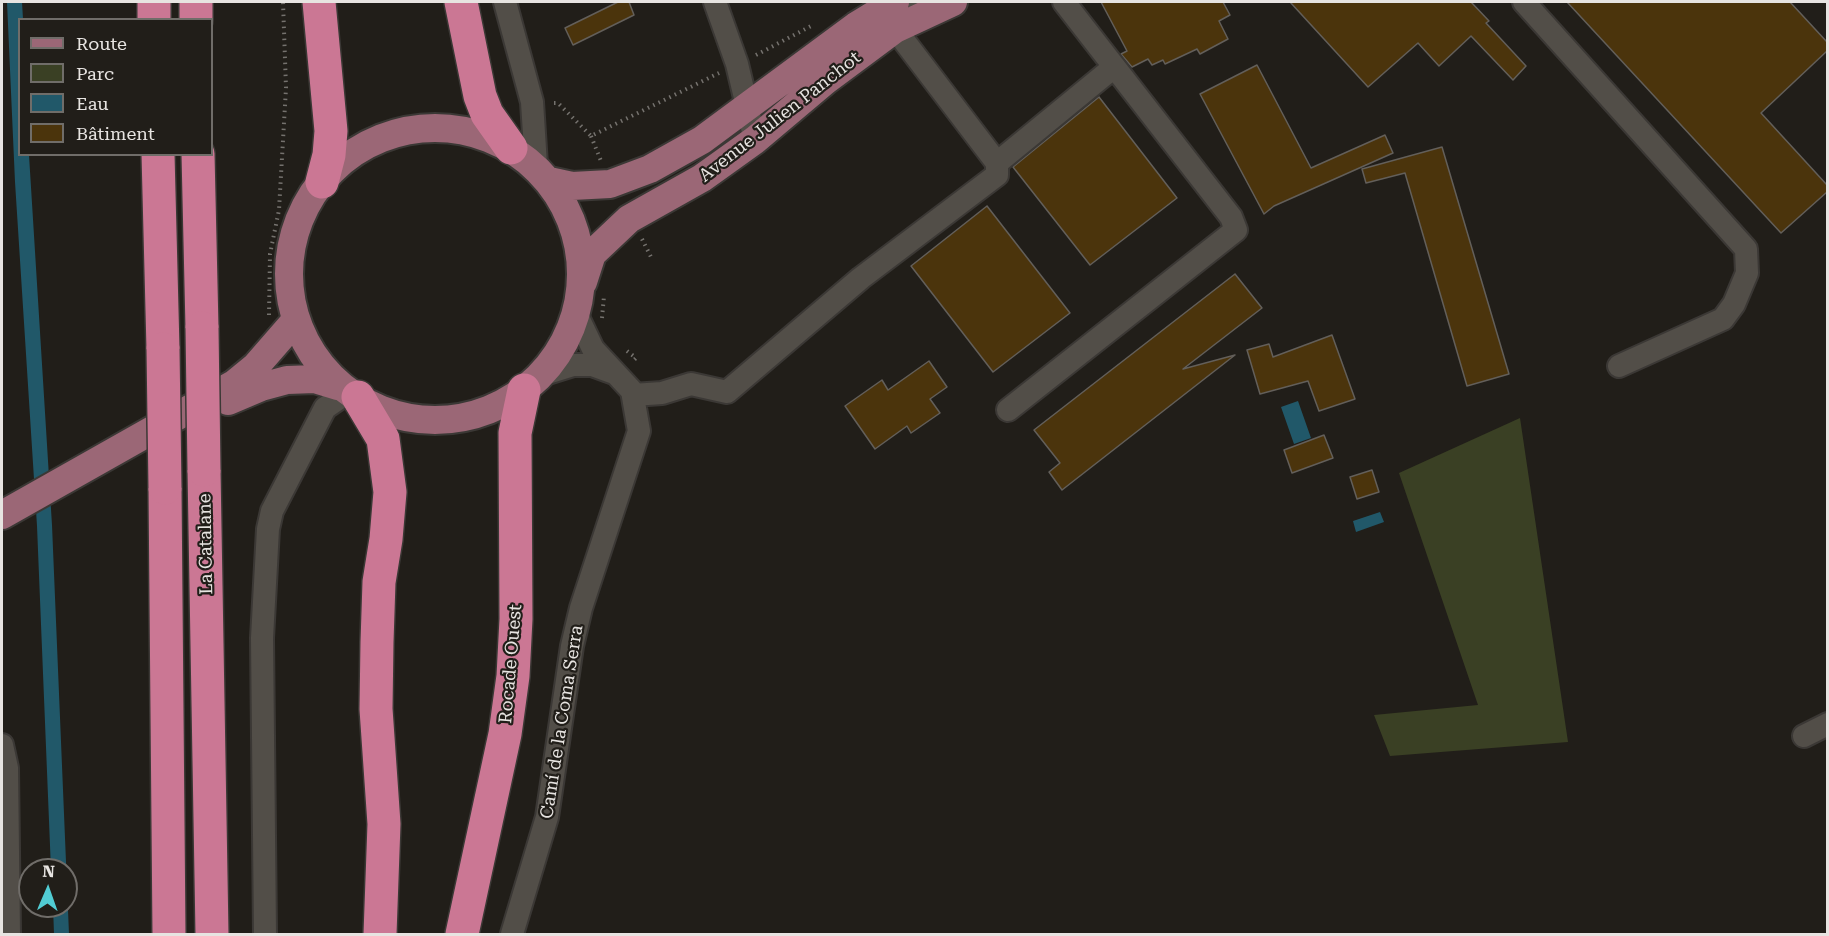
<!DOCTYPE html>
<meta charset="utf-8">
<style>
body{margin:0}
#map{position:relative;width:1829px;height:936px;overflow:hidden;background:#211e19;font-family:"Roboto Serif",serif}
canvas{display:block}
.frame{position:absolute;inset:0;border:3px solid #e7e4e1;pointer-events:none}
.legend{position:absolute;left:18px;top:18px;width:195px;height:138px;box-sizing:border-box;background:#211e19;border:2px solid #706d69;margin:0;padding:8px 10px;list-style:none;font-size:18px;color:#e7e4e1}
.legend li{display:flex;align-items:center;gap:12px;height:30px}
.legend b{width:30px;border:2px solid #706d69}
.north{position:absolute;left:18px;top:858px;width:60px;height:60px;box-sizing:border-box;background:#211e19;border:2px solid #706d69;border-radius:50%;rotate:2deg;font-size:16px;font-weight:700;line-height:24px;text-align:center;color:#e7e4e1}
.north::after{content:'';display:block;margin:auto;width:21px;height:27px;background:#51ccd3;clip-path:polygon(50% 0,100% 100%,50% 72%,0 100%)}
</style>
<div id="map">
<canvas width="1829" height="936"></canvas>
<div class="frame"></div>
<ul class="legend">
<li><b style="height:8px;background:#9b6776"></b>Route</li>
<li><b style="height:16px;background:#3a4024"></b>Parc</li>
<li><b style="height:16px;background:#215869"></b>Eau</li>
<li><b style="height:16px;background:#4b340c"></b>Bâtiment</li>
</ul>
<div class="north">N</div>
</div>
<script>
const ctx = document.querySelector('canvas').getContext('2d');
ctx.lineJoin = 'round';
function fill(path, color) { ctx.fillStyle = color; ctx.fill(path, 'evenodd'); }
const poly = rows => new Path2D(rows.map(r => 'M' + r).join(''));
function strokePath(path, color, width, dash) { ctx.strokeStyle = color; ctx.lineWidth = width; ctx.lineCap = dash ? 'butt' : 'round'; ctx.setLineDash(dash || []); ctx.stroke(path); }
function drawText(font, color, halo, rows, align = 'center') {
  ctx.font = font + ' "Roboto Serif",serif'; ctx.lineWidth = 4.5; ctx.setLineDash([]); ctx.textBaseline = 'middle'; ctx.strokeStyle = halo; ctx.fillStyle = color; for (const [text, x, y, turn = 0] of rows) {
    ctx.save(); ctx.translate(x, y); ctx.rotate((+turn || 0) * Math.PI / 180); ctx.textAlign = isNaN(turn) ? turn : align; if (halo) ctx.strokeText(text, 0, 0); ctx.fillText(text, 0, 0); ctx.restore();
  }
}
fill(poly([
 [1520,418,1568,742,1390,756,1374,715,1478,705,1399,473]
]), '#3a4024');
fill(poly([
 [7,2,22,2,23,19,20,20,20,154,29,155,52,525,69,934,54,934,53,906,66,906,66,870,51,870,37,526,15,182],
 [1298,401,1311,438,1294,444,1281,407],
 [1380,512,1384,522,1356,532,1353,521]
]), '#215869');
const building = poly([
 [618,2,629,2,634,15,573,45,565,28,618,2],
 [1101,2,1223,2,1230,15,1219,21,1228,39,1200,54,1197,49,1165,64,1163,60,1152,65,1148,59,1132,67,1121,54,1127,51,1101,2],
 [1290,2,1471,2,1489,21,1486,23,1526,66,1513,80,1471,36,1439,66,1418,43,1368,87,1290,2],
 [1567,2,1790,2,1827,42,1827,51,1761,113,1827,185,1827,192,1781,233,1567,2],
 [1257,65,1311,168,1385,135,1393,153,1274,206,1264,214,1200,94,1257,65],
 [1099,97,1177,198,1090,265,1013,167,1099,97],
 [1442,147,1509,374,1467,386,1405,173,1366,183,1362,169,1442,147],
 [987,206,1070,313,993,372,911,266,987,206],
 [1235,274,1262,308,1183,369,1235,355,1062,490,1049,472,1060,463,1034,430,1235,274],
 [1332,335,1355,399,1319,411,1308,381,1260,394,1247,350,1269,344,1273,357,1332,335],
 [929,361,947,387,930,399,940,413,911,433,907,426,875,449,845,406,882,380,888,390,929,361],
 [1324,435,1333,458,1292,473,1284,450,1324,435],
 [1372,470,1379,492,1357,499,1350,477,1372,470]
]);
fill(building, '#4b340c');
strokePath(building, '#635f5a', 1.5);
const minor = poly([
 [505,2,532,102,536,165],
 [715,2,737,64,755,140],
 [1524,2,1746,249,1747,273,1734,304,1723,319,1619,366],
 [997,163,1114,67],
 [541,375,573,365,592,365,614,373],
 [633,395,662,393,691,384,727,392,861,278,997,175,997,163,895,29,915,2],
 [1008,410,1236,230,1231,217,1064,2],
 [1804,736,1828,724],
 [2,745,7,768,9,934],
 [265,934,262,638,268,529,272,511,325,408,348,392],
 [512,934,547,817,572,646,581,608,639,431,632,391,593,349,575,311]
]);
const major = poly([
 '289 274a146 146 0 1 1 292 0a146 146 0 1 1-292 0Z',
 [549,181,572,186,610,184,650,169,702,140,856,26,895,2],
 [583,282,592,254,629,219,702,178,755,140,825,81,895,29,953,2],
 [228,401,261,387,287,380,315,379,338,386],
 [2,515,234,384,256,366,296,320]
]);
const highway = poly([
 [154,2,154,20],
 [196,2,196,20],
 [319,2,331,131,329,155,322,182],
 [461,2,480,96,487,114,511,148],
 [158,154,163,349],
 [198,154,202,328],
 [358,397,383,439,390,492,386,539,379,582,377,642,376,709,384,824,380,934],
 [204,470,212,934],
 [165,488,169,934],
 [462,934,505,734,513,676,516,619,515,433,524,390]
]);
strokePath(minor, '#3b3835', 26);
strokePath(major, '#3b3835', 32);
strokePath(highway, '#3b3835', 36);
strokePath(poly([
 [756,55,813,25],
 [554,103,558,103,591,136,719,73],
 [591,136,601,161],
 [642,239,651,257],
 [269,315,270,254,279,210,286,88,283,2],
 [602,318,604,296],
 [627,351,636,358,632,362]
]), '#75726e', 4, [1.5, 4.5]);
strokePath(minor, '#524e48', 22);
strokePath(major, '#9b6776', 28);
strokePath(highway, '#cb7794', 33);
const highwayBridge = poly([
 [202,328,204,470],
 [163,349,165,488]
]);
strokePath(highwayBridge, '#3b3835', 36, []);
strokePath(highwayBridge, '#cb7794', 33);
drawText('18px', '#e7e4e1', '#211e19', [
 ["Avenue Julien Panchot",780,117,-38],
 ["La Catalane",206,544,-91],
 ["Rocade Ouest",511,664,-85],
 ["Camí de la Coma Serra",562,722,-81]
]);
</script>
